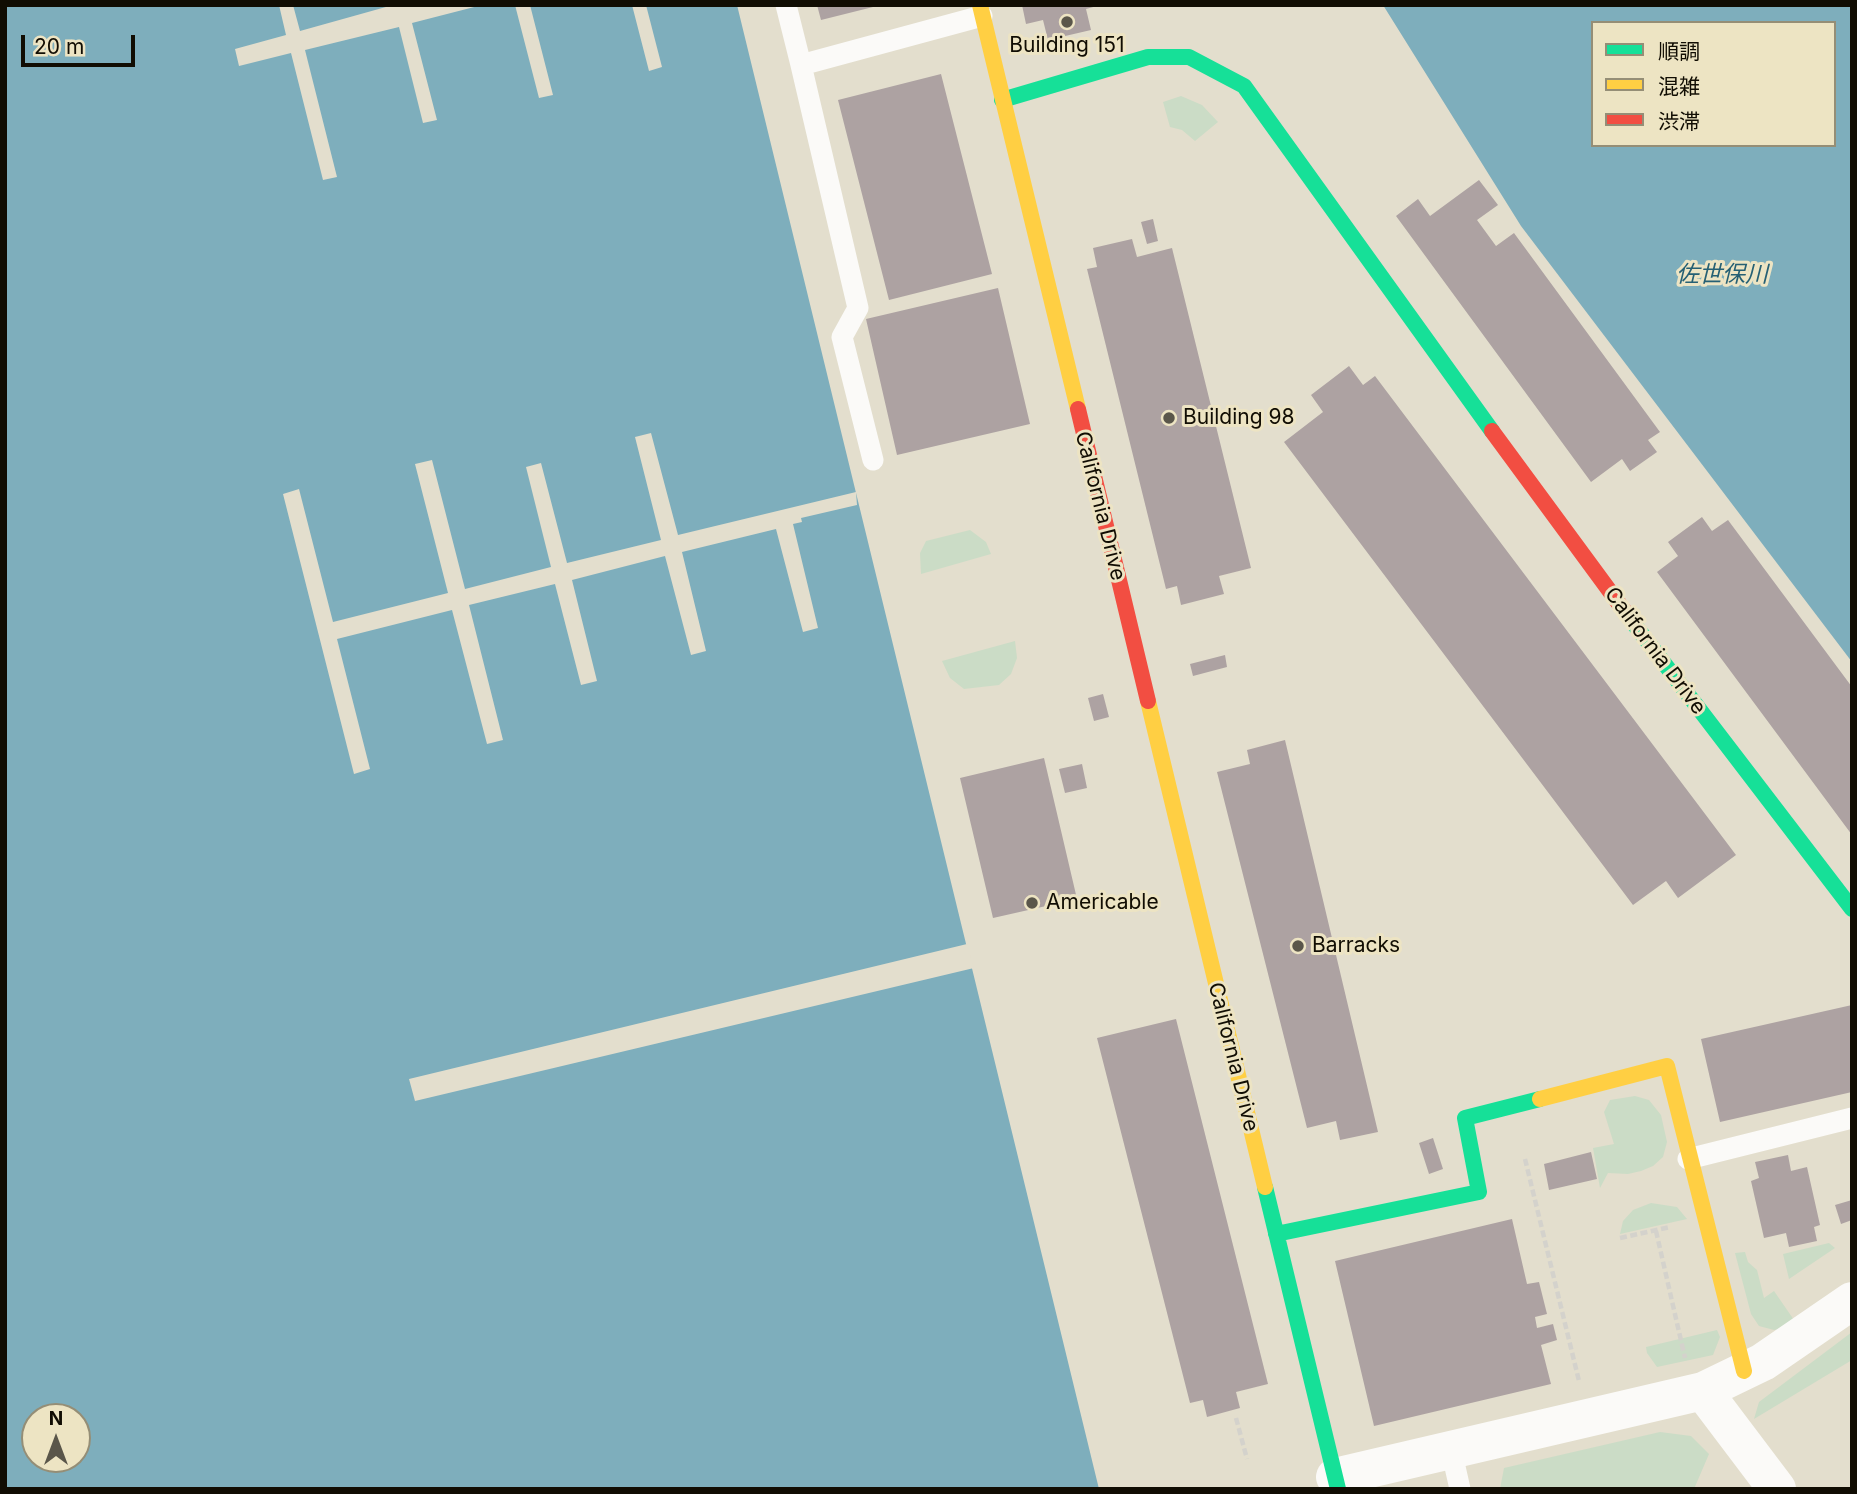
<!DOCTYPE html>
<meta charset="utf-8">
<style>
body{margin:0}
#map{position:relative;width:1857px;height:1494px;overflow:hidden;background:#e3decd;font-family:Inter,"Noto Sans JP",sans-serif}
canvas{display:block}
.frame{position:absolute;inset:0;border:7px solid #110d03;pointer-events:none}
.legend{position:absolute;left:1591px;top:21px;width:245px;height:126px;box-sizing:border-box;background:#ede4c3;border:2px solid #958e76;margin:0;padding:9px 12px;list-style:none;font-size:21px;color:#110d03}
.legend li{display:flex;align-items:center;gap:14px;height:35px}
.legend b{width:35px;border:2px solid #958e76}
.north{position:absolute;left:21px;top:1403px;width:70px;height:70px;box-sizing:border-box;background:#ede4c3;border:2px solid #958e76;border-radius:50%;rotate:0deg;font-size:19px;font-weight:700;line-height:28px;text-align:center;color:#110d03}
.north::after{content:'';display:block;margin:auto;width:24px;height:32px;background:#5a564a;clip-path:polygon(50% 0,100% 100%,50% 72%,0 100%)}
.scale{position:absolute;left:21px;top:35px;width:114px;height:32px;box-sizing:border-box;border:4px solid #110d03;border-top:0;padding-left:9px;font-size:21px;line-height:24px;white-space:nowrap;color:#110d03;-webkit-text-stroke:5px #ede4c3;paint-order:stroke}
</style>
<div id="map">
<canvas width="1857" height="1494"></canvas>
<div class="frame"></div>
<ul class="legend">
<li><b style="height:9px;background:#16e098"></b>順調</li>
<li><b style="height:9px;background:#ffcf43"></b>混雑</li>
<li><b style="height:9px;background:#f24e42"></b>渋滞</li>
</ul>
<div class="north">N</div>
<div class="scale">20 m</div>
</div>
<script>
const ctx = document.querySelector('canvas').getContext('2d');
ctx.lineJoin = 'round';
function fill(path, color) { ctx.fillStyle = color; ctx.fill(path, 'evenodd'); }
const poly = rows => new Path2D(rows.map(r => 'M' + r).join(''));
function strokePath(path, color, width, dash) { ctx.strokeStyle = color; ctx.lineWidth = width; ctx.lineCap = dash ? 'butt' : 'round'; ctx.setLineDash(dash || []); ctx.stroke(path); }
function drawText(font, color, halo, rows, align = 'center') {
  ctx.font = font + ' Inter,"Noto Sans JP",sans-serif'; ctx.lineWidth = 6; ctx.setLineDash([]); ctx.textBaseline = 'middle'; ctx.strokeStyle = halo; ctx.fillStyle = color; for (const [text, x, y, turn = 0] of rows) {
    ctx.save(); ctx.translate(x, y); ctx.rotate((+turn || 0) * Math.PI / 180); ctx.textAlign = isNaN(turn) ? turn : align; if (halo) ctx.strokeText(text, 0, 0); ctx.fillText(text, 0, 0); ctx.restore();
  }
}
fill(poly([
 [1181,96,1202,105,1218,122,1195,141,1182,130,1170,127,1163,102],
 [970,530,986,542,991,554,921,574,920,553,926,541],
 [1015,641,1017,658,1011,674,999,685,964,689,950,678,942,661],
 [1635,1096,1649,1100,1661,1115,1667,1142,1663,1157,1653,1166,1641,1171,1628,1174,1608,1173,1600,1188,1593,1148,1614,1144,1604,1112,1610,1100],
 [1651,1203,1677,1207,1687,1219,1620,1234,1623,1221,1633,1210],
 [1829,1243,1835,1248,1789,1279,1783,1254],
 [1745,1252,1748,1262,1757,1270,1764,1298,1774,1291,1794,1320,1786,1328,1774,1330,1759,1326,1751,1314,1735,1253],
 [1717,1330,1720,1337,1713,1355,1657,1367,1647,1353,1646,1347],
 [1852,1332,1852,1360,1754,1419,1759,1402],
 [1660,1432,1691,1436,1709,1454,1694,1489,1500,1489,1504,1468]
]), '#cbdcc6');
fill(poly([
 [5,5,737,5,1099,1489,5,1489],
 [35,1417,77,1417,77,1459,35,1459],
 [1383,5,1852,5,1852,662,1521,226],
 [1593,23,1834,23,1834,145,1593,145]
]), '#7eaebc');
fill(poly([
 [279,5,293,5,300,31,393,5,482,5,412,23,437,120,423,123,399,27,305,50,337,177,323,180,291,53,239,66,235,49,286,35],
 [515,5,530,5,553,95,539,98],
 [632,5,646,5,662,67,649,71],
 [651,433,678,535,856,492,857,505,801,518,802,522,793,524,818,628,803,632,776,529,682,552,706,651,691,655,665,556,572,580,597,681,581,685,555,584,469,605,503,740,487,744,452,610,337,639,370,769,354,774,283,494,299,489,333,622,448,593,415,464,432,460,465,589,551,567,526,467,541,463,567,563,661,540,635,437],
 [967,944,974,968,415,1101,409,1079]
]), '#e3decd');
fill(poly([
 [817,5,877,5,877,6,821,20],
 [1022,5,1097,5,1097,6,1086,9,1091,30,1048,40,1043,20,1026,24],
 [941,74,992,274,889,300,838,100],
 [1479,180,1498,205,1477,220,1496,246,1514,233,1660,432,1648,440,1657,452,1630,471,1622,459,1591,482,1396,216,1418,199,1430,216],
 [1153,219,1158,241,1147,244,1141,222],
 [1132,239,1137,257,1172,248,1251,568,1219,576,1224,594,1181,605,1177,586,1166,589,1087,269,1097,267,1093,248],
 [998,288,1030,424,897,455,866,319],
 [1349,366,1363,385,1375,376,1736,855,1678,898,1666,881,1633,905,1284,442,1323,412,1311,395],
 [1702,517,1712,531,1728,520,1852,687,1852,835,1657,572,1678,556,1668,542],
 [1225,655,1227,667,1193,676,1190,664],
 [1103,694,1109,717,1094,721,1088,698],
 [1285,740,1378,1132,1340,1140,1336,1121,1307,1128,1217,772,1250,764,1247,750],
 [1044,758,1077,899,993,918,960,778],
 [1082,764,1087,788,1065,793,1059,769],
 [1852,1005,1852,1092,1720,1122,1701,1039],
 [1176,1019,1268,1384,1236,1392,1240,1408,1207,1417,1203,1400,1190,1403,1097,1038],
 [1433,1138,1443,1169,1429,1174,1419,1143],
 [1591,1152,1597,1179,1549,1190,1544,1164],
 [1788,1155,1791,1171,1807,1167,1820,1225,1814,1227,1817,1241,1789,1247,1786,1233,1764,1238,1751,1181,1759,1178,1755,1162],
 [1852,1200,1852,1220,1841,1224,1835,1205],
 [1512,1219,1527,1284,1539,1282,1547,1314,1535,1317,1537,1328,1553,1324,1557,1340,1541,1345,1551,1384,1374,1426,1335,1261]
]), '#ada2a2');
strokePath(poly([
 [1525,1159,1579,1381],
 [1656,1231,1685,1358],
 [1620,1238,1670,1227],
 [1236,1418,1247,1459]
]), '#d4d2cc', 4.5, [7, 3.5]);
strokePath(poly([
 [786,5,801,65],
 [873,460,842,337,858,308,801,65,982,16],
 [1688,1159,1852,1118],
 [1451,1449,1460,1489]
]), '#fbfaf8', 21);
strokePath(poly([
 [1703,1391,1777,1489],
 [1335,1477,1703,1391,1763,1362,1852,1301]
]), '#fbfaf8', 38);
strokePath(poly([
 [1002,100,1148,57,1189,57,1244,86,1492,431],
 [1631,620,1852,909],
 [1265,1187,1338,1489],
 [1276,1234,1479,1192,1465,1118,1540,1099]
]), '#16e098', 16);
strokePath(poly([
 [980,5,1078,409],
 [1148,701,1265,1187],
 [1540,1099,1667,1066,1744,1371]
]), '#ffcf43', 16);
strokePath(poly([
 [1078,409,1148,701],
 [1492,431,1631,620]
]), '#f24e42', 16);
for (const [x, y, r, color] of [
 [1067,22,7,"#5a564a"],
 [1169,418,7,"#5a564a"],
 [1032,903,7,"#5a564a"],
 [1298,946,7,"#5a564a"]
]) { const dot = new Path2D(); dot.arc(x, y, r, 0, 2 * Math.PI); ctx.fillStyle = color; ctx.fill(dot); strokePath(dot, '#ede4c3', 2.5); }
drawText('21px', '#110d03', '#ede4c3', [
 ["Building 151",1067,46,"center"],
 ["Building 98",1183,418],
 ["Americable",1046,903],
 ["Barracks",1312,946]
], 'left');
drawText('21px', '#110d03', '#ede4c3', [
 ["California Drive",1100,506,76],
 ["California Drive",1655,651,53],
 ["California Drive",1233,1057,76]
]);
drawText('italic 23px', '#266074', '#ede4c3', [
 ["佐世保川",1722,275]
]);
</script>
